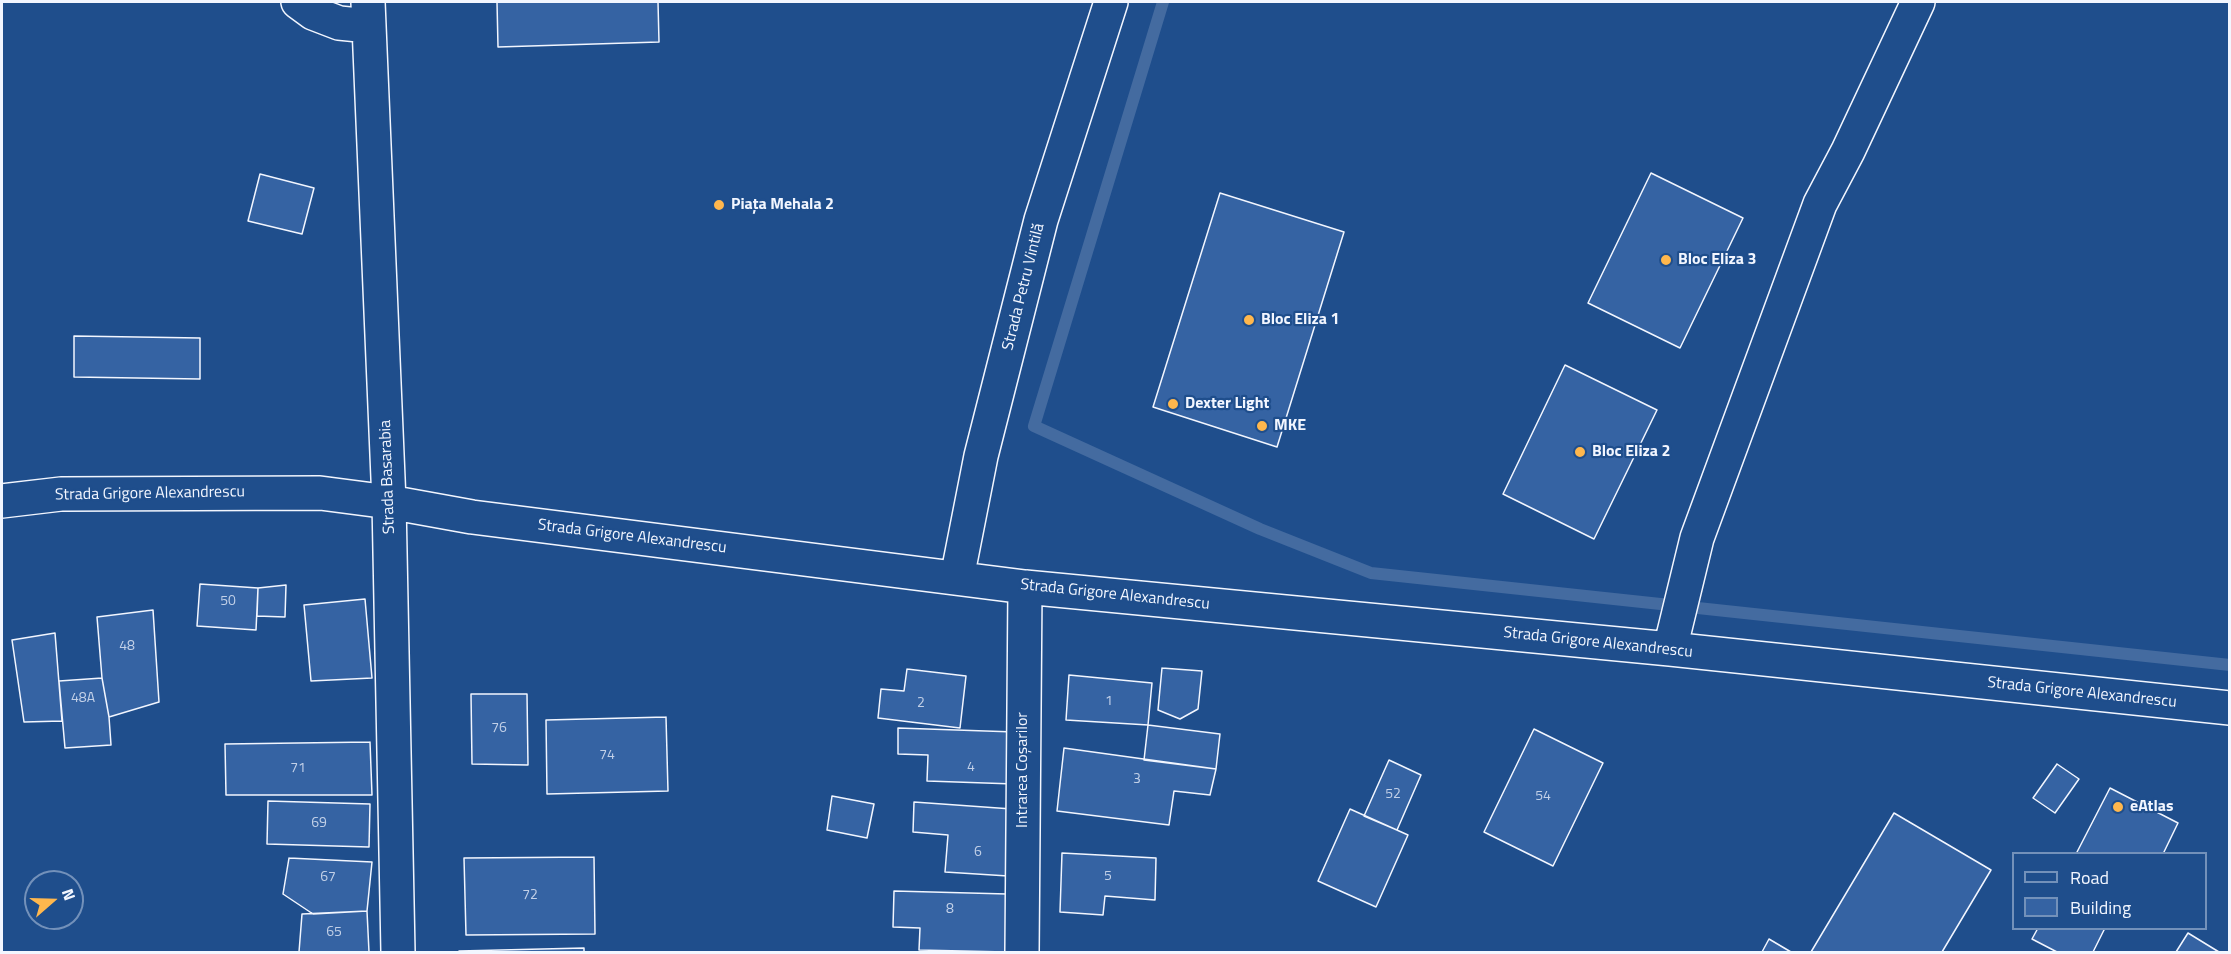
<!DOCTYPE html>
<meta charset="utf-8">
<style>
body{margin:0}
#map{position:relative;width:2231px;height:954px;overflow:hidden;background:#1f4e8c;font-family:"Titillium Web",sans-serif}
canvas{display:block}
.frame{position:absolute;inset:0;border:3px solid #f2f6ff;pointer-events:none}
.legend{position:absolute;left:2012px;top:852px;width:195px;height:78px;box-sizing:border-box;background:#1f4e8c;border:2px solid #7391ba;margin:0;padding:8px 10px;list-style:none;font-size:18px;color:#f2f6ff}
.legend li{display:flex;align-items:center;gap:12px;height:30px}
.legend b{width:30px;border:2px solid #7391ba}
.north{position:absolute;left:24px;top:870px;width:60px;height:60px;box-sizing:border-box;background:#1f4e8c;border:2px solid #7391ba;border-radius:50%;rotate:70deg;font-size:16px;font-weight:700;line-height:24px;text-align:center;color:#f2f6ff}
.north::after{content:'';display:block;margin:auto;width:21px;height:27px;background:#ffb74d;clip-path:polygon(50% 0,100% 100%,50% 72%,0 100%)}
</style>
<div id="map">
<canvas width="2231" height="954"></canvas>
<div class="frame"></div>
<ul class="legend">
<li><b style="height:8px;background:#1f4e8c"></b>Road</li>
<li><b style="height:16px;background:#3563a3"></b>Building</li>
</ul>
<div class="north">N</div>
</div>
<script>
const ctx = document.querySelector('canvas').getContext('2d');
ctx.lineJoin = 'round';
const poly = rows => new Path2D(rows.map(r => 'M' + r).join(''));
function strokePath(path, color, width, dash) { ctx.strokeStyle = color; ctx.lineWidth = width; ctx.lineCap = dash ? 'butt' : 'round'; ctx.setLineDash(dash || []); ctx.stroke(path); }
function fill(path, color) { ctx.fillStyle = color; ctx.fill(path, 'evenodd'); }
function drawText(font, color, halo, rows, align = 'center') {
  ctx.font = font + ' "Titillium Web",sans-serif'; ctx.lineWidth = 4.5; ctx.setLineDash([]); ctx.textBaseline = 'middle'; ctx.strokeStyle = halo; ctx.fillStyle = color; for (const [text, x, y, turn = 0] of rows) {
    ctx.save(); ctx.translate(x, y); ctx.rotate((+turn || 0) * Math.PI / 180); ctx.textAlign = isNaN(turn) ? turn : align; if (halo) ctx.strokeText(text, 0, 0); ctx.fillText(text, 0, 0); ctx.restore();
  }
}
strokePath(poly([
 [1163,2,1034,426,1260,529,1371,573,2230,665]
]), '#446ba0', 12);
const building = poly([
 [497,2,658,2,659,42,498,47,497,2],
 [1651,173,1743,218,1680,348,1588,303,1651,173],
 [260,174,314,188,302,234,248,221,260,174],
 [1220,193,1344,232,1277,447,1153,407,1220,193],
 [74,336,200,338,200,379,74,377,74,336],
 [1565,365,1657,410,1594,539,1503,494,1565,365],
 [200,584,258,588,256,630,197,626,200,584],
 [286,585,285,617,257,616,258,588,286,585],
 [365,599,372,678,311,681,304,605,365,599],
 [153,610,159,702,109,717,102,678,97,617,153,610],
 [55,633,62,721,24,722,12,640,55,633],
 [1162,668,1202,671,1198,709,1180,719,1158,710,1162,668],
 [907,669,966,676,960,728,878,718,881,689,904,691,907,669],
 [1069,675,1152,683,1148,725,1066,720,1069,675],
 [102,678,109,717,111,745,65,748,59,681,102,678],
 [471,694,527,694,528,765,472,764,471,694],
 [666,717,668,791,547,794,546,720,666,717],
 [1148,725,1220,734,1216,769,1144,760,1148,725],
 [898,728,1015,732,1014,784,927,781,928,755,898,754,898,728],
 [1534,729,1603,763,1553,866,1484,832,1534,729],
 [370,742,372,795,226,795,225,744,370,742],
 [1064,748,1216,769,1210,795,1174,791,1169,825,1057,811,1064,748],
 [1389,760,1421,775,1397,830,1364,816,1389,760],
 [2057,764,2079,779,2055,813,2033,798,2057,764],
 [2110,788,2178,823,2163,854,2076,854,2110,788],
 [832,796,874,804,867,838,827,830,832,796],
 [268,801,370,804,369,847,267,844,268,801],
 [914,802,1012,809,1008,876,945,872,948,835,913,832,914,802],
 [1350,809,1408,835,1376,907,1318,881,1350,809],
 [1894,813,1991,870,1942,952,1811,952,1894,813],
 [1062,853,1156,858,1155,900,1105,896,1103,915,1060,912,1062,853],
 [594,857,595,934,466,935,464,858,594,857],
 [289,858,372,862,367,911,313,914,283,894,289,858],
 [894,891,1007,894,1006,952,919,950,920,928,893,927,894,891],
 [367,911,369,952,299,952,302,914,367,911],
 [2038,928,2105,928,2093,952,2057,952,2032,939,2038,928],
 [2188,933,2219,952,2176,952,2188,933],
 [1769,939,1791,952,1762,952,1769,939],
 [584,948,584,952,459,952,459,951,584,948]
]);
fill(building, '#3563a3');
strokePath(building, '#f2f6ff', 1.5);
const minor = poly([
 [298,2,313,13,339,23,369,26],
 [368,2,389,502,398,952],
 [2,501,61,494,320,493,389,502,472,517,1025,587,1670,649,2230,708],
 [957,578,981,456,1041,220,1111,2],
 [1670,649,1697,538,1820,204,1848,151,1918,2],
 [1022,952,1025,587]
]);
strokePath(minor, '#f2f6ff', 36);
strokePath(minor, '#1f4e8c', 33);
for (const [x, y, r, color] of [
 [719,205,6,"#ffb74d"],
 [1666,260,6,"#ffb74d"],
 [1249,320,6,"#ffb74d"],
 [1173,404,6,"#ffb74d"],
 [1262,426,6,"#ffb74d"],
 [1580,452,6,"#ffb74d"],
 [2118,807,6,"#ffb74d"]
]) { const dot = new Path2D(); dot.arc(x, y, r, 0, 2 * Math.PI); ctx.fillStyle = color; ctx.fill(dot); strokePath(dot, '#1f4e8c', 2); }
drawText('14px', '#c3d1e8', null, [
 ["50",228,602],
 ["48",127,647],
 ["48A",83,699],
 ["1",1109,702],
 ["2",921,704],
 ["76",499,729],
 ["74",607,756],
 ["4",971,768],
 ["71",298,769],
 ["3",1137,780],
 ["52",1393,795],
 ["54",1543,797],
 ["69",319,824],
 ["6",978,853],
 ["5",1108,877],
 ["67",328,878],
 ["72",530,896],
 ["8",950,910],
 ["65",334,933]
]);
drawText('bold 16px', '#f2f6ff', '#1f4e8c', [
 ["Piața Mehala 2",731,205],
 ["Bloc Eliza 3",1678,260],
 ["Bloc Eliza 1",1261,320],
 ["Dexter Light",1185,404],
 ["MKE",1274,426],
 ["Bloc Eliza 2",1592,452],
 ["eAtlas",2130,807]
], 'left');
drawText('16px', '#f2f6ff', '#1f4e8c', [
 ["Strada Petru Vintilă",1024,287,-76],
 ["Strada Basarabia",388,477,-92],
 ["Strada Grigore Alexandrescu",150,494,-1],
 ["Strada Grigore Alexandrescu",632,537,7],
 ["Strada Grigore Alexandrescu",1115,595,6],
 ["Strada Grigore Alexandrescu",1598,643,6],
 ["Strada Grigore Alexandrescu",2082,693,6],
 ["Intrarea Coșarilor",1023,770,-90]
]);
</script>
